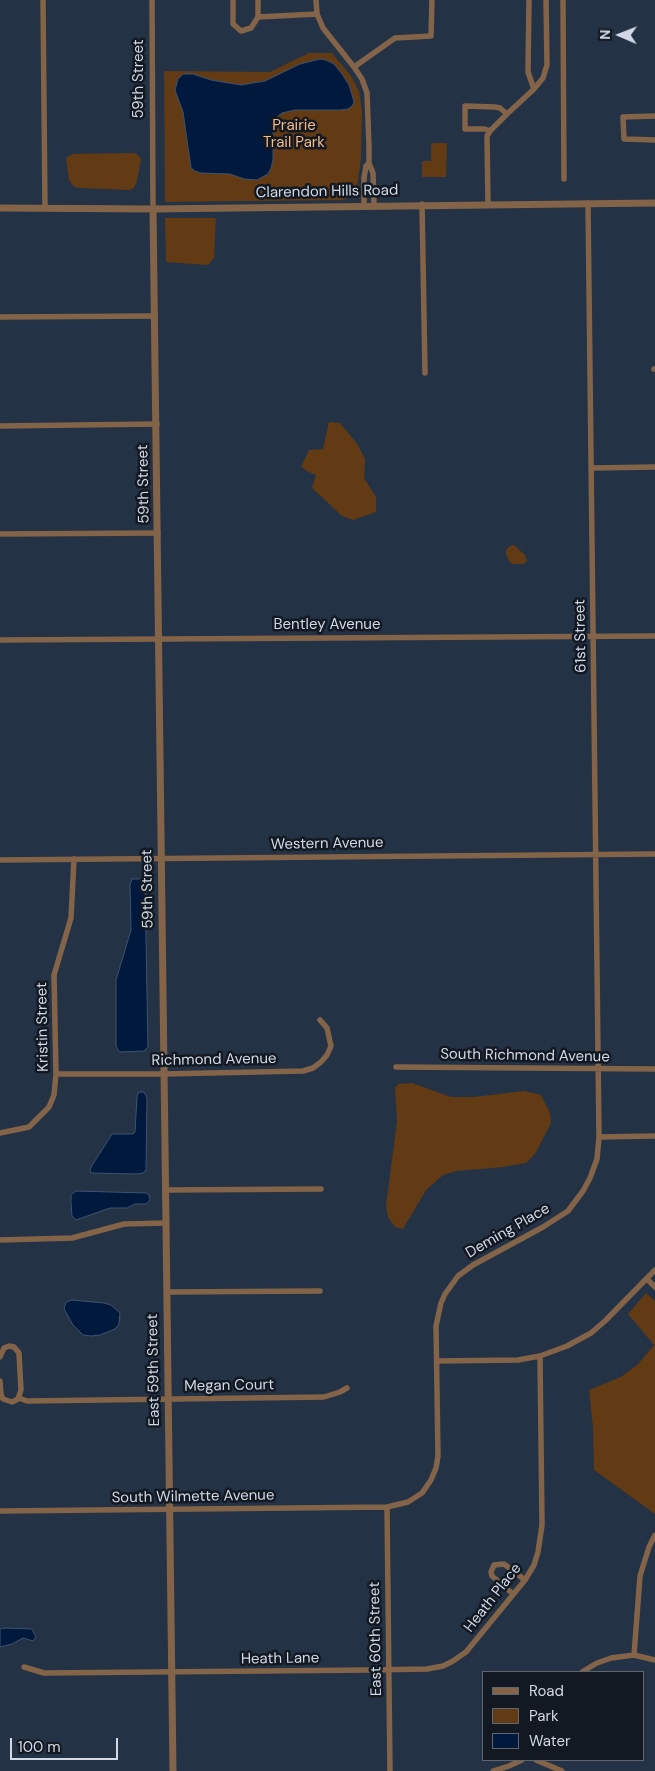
<!DOCTYPE html>
<style>
body{margin:0}
#map{position:relative;width:655px;height:1771px;overflow:hidden;background:#243245;font-family:"DM Sans",sans-serif}
canvas{display:block}
.legend{position:absolute;left:482px;top:1671px;width:162px;height:90px;box-sizing:border-box;background:#131922;border:1px solid #5f6670;margin:0;padding:6px 9px;list-style:none;font-size:15px;color:#d0d9e5}
.legend li{display:flex;align-items:center;gap:10px;height:25px}
.legend b{width:25px;border:1px solid #5f6670}
.north{position:absolute;left:595px;top:10px;width:50px;height:50px;-webkit-text-stroke:4px #131922;paint-order:stroke;rotate:271deg;font-size:14px;font-weight:700;line-height:20px;text-align:center;color:#d0d9e5}
.north::after{content:'';display:block;margin:auto;width:18px;height:22px;background:#d0d9e5;clip-path:polygon(50% 0,100% 100%,50% 72%,0 100%)}
.scale{position:absolute;left:10px;top:1738px;width:108px;height:22px;box-sizing:border-box;border:2px solid #d0d9e5;border-top:0;padding-left:6px;font-size:15px;line-height:18px;white-space:nowrap;color:#d0d9e5;-webkit-text-stroke:4px #131922;paint-order:stroke}
</style>
<div id="map">
<canvas width="655" height="1771"></canvas>
<ul class="legend">
<li><b style="height:6px;background:#846448"></b>Road</li>
<li><b style="height:14px;background:#623a13"></b>Park</li>
<li><b style="height:14px;background:#00193d"></b>Water</li>
</ul>
<div class="north">N</div>
<div class="scale">100 m</div>
</div>
<script>
const ctx = document.querySelector('canvas').getContext('2d');
ctx.lineJoin = 'round';
function fill(path, color) { ctx.fillStyle = color; ctx.fill(path, 'evenodd'); }
const poly = rows => new Path2D(rows.map(r => 'M' + r).join(''));
function strokePath(path, color, width, dash) { ctx.strokeStyle = color; ctx.lineWidth = width; ctx.lineCap = dash ? 'butt' : 'round'; ctx.setLineDash(dash || []); ctx.stroke(path); }
function drawText(font, color, halo, rows, align = 'center') {
  ctx.font = font + ' "DM Sans",sans-serif'; ctx.lineWidth = 5; ctx.setLineDash([]); ctx.textBaseline = 'middle'; ctx.strokeStyle = halo; ctx.fillStyle = color; for (const [text, x, y, turn = 0] of rows) {
    ctx.save(); ctx.translate(x, y); ctx.rotate((+turn || 0) * Math.PI / 180); ctx.textAlign = isNaN(turn) ? turn : align; if (halo) ctx.strokeText(text, 0, 0); ctx.fillText(text, 0, 0); ctx.restore();
  }
}
fill(poly([
 [309,53,332,53,351,76,359,91,362,110,361,159,356,195,343,200,165,202,164,71,270,72],
 [431,143,447,143,446,177,422,177,422,161,431,161],
 [132,153,137,154,141,159,137,181,134,188,130,190,78,188,73,186,69,180,66,158,72,154],
 [165,218,216,218,214,258,208,265,166,262],
 [329,422,340,423,358,445,365,459,364,478,376,497,376,512,353,520,342,516,312,488,316,475,309,472,301,467,309,450,323,449],
 [514,545,525,555,527,561,524,564,512,564,509,561,506,554,506,550,510,546],
 [412,1083,451,1097,474,1097,524,1091,541,1095,550,1113,551,1123,535,1154,526,1163,503,1167,457,1171,443,1175,426,1190,403,1229,395,1227,388,1217,386,1206,397,1121,395,1088,398,1084],
 [646,1293,655,1301,655,1514,594,1470,593,1428,589,1390,621,1377,638,1364,654,1345,628,1314]
]), '#623a13');
const water = poly([
 [320,59,326,60,334,64,342,74,349,85,353,98,354,103,352,106,348,109,341,110,295,110,282,113,277,117,273,129,273,160,271,168,268,174,257,180,244,179,230,174,201,173,195,171,191,168,183,112,175,90,178,79,183,74,193,74,211,80,241,85,265,81,300,64,320,59],
 [132,879,141,879,145,883,148,1047,144,1051,119,1052,116,1046,116,980,131,930,130,885,132,879],
 [141,1092,144,1092,147,1098,146,1170,143,1173,137,1174,91,1173,90,1170,91,1167,112,1134,133,1134,135,1132,137,1097,138,1093,141,1092],
 [76,1191,146,1193,149,1195,150,1200,146,1204,135,1204,127,1208,110,1208,76,1220,72,1216,71,1203,71,1195,76,1191],
 [72,1300,104,1303,111,1305,120,1313,119,1324,115,1329,100,1335,91,1336,83,1335,73,1325,64,1309,66,1302,72,1300],
 [6,1628,32,1629,36,1637,33,1641,23,1638,12,1644,0,1647,0,1629,6,1628]
]);
fill(water, '#00193d');
strokePath(water, '#3e536f', 1);
strokePath(poly([
 [43,0,45,208],
 [152,0,153,209],
 [233,0,233,24,241,31,251,28,258,17,317,14],
 [258,0,258,17],
 [316,0,317,14,323,28,354,67,362,79,367,93,369,147,369,163,366,166,364,178,364,205],
 [529,0,528,72,534,89],
 [563,0,564,179],
 [354,67,395,38,431,36,432,0],
 [655,116,623,117,624,139,655,140],
 [490,131,485,129,465,129,465,106,495,107,500,108,507,114],
 [369,163,373,173,374,205],
 [422,204,425,373],
 [488,204,487,136,490,131,507,114,534,89,543,78,547,65,546,0],
 [0,317,155,316],
 [654,369,655,369],
 [0,426,157,424],
 [591,468,655,467],
 [0,534,158,533],
 [0,640,655,636],
 [0,860,655,854],
 [396,1067,655,1069],
 [56,1074,164,1074,303,1071,313,1068,321,1062,327,1055,331,1046,327,1028,320,1020],
 [0,1133,29,1127,49,1107,54,1095,56,1074,54,975,71,918,74,859],
 [599,1137,655,1136],
 [166,1190,321,1189],
 [0,1240,72,1238,124,1224,166,1223],
 [647,1279,655,1287],
 [167,1292,320,1291],
 [0,1357,4,1348,9,1346,14,1347,19,1353,21,1390,18,1399,12,1402,3,1399,1,1395,0,1381],
 [437,1361,518,1360,540,1356,567,1346,591,1333,605,1321,655,1270],
 [19,1398,27,1401,324,1397,340,1392,347,1388],
 [387,1507,390,1771],
 [0,1511,387,1507,408,1502,422,1493,431,1480,436,1468,438,1456,436,1326,441,1303,445,1294,458,1276,473,1265,543,1227,568,1211,583,1191,590,1178,597,1159,599,1137,588,203],
 [513,1594,492,1576,491,1572,494,1565,504,1564,525,1580],
 [634,1655,640,1576,649,1547,655,1535],
 [24,1667,44,1673,369,1670,427,1669,443,1666,453,1661,466,1652,525,1580,534,1565,538,1552,542,1525,540,1356],
 [582,1672,597,1663,611,1658,634,1655,655,1660],
 [536,1760,562,1771],
 [493,1771,509,1766,522,1760]
]), '#846448', 5.5);
strokePath(poly([
 [0,208,153,209,655,203],
 [153,209,173,1771]
]), '#846448', 7);
drawText('15px', '#d0d9e5', '#131922', [
 ["59th Street",139,79,-90],
 ["Clarendon Hills Road",327,192,-1],
 ["59th Street",144,484,-91],
 ["Bentley Avenue",327,625],
 ["61st Street",581,636,-91],
 ["Western Avenue",327,844,-1],
 ["59th Street",148,889,-91],
 ["Kristin Street",43,1027,-91],
 ["South Richmond Avenue",525,1056,1],
 ["Richmond Avenue",214,1060,-1],
 ["Deming Place",508,1231,-30],
 ["East 59th Street",154,1370,-91],
 ["Megan Court",229,1386,-1],
 ["South Wilmette Avenue",193,1497,-1],
 ["Heath Place",493,1598,-52],
 ["East 60th Street",376,1639,-91],
 ["Heath Lane",280,1659,-1]
]);
drawText('15px', '#f4b985', '#131922', [
 ["Prairie",294,126],
 ["Trail Park",294,143]
]);
</script>
